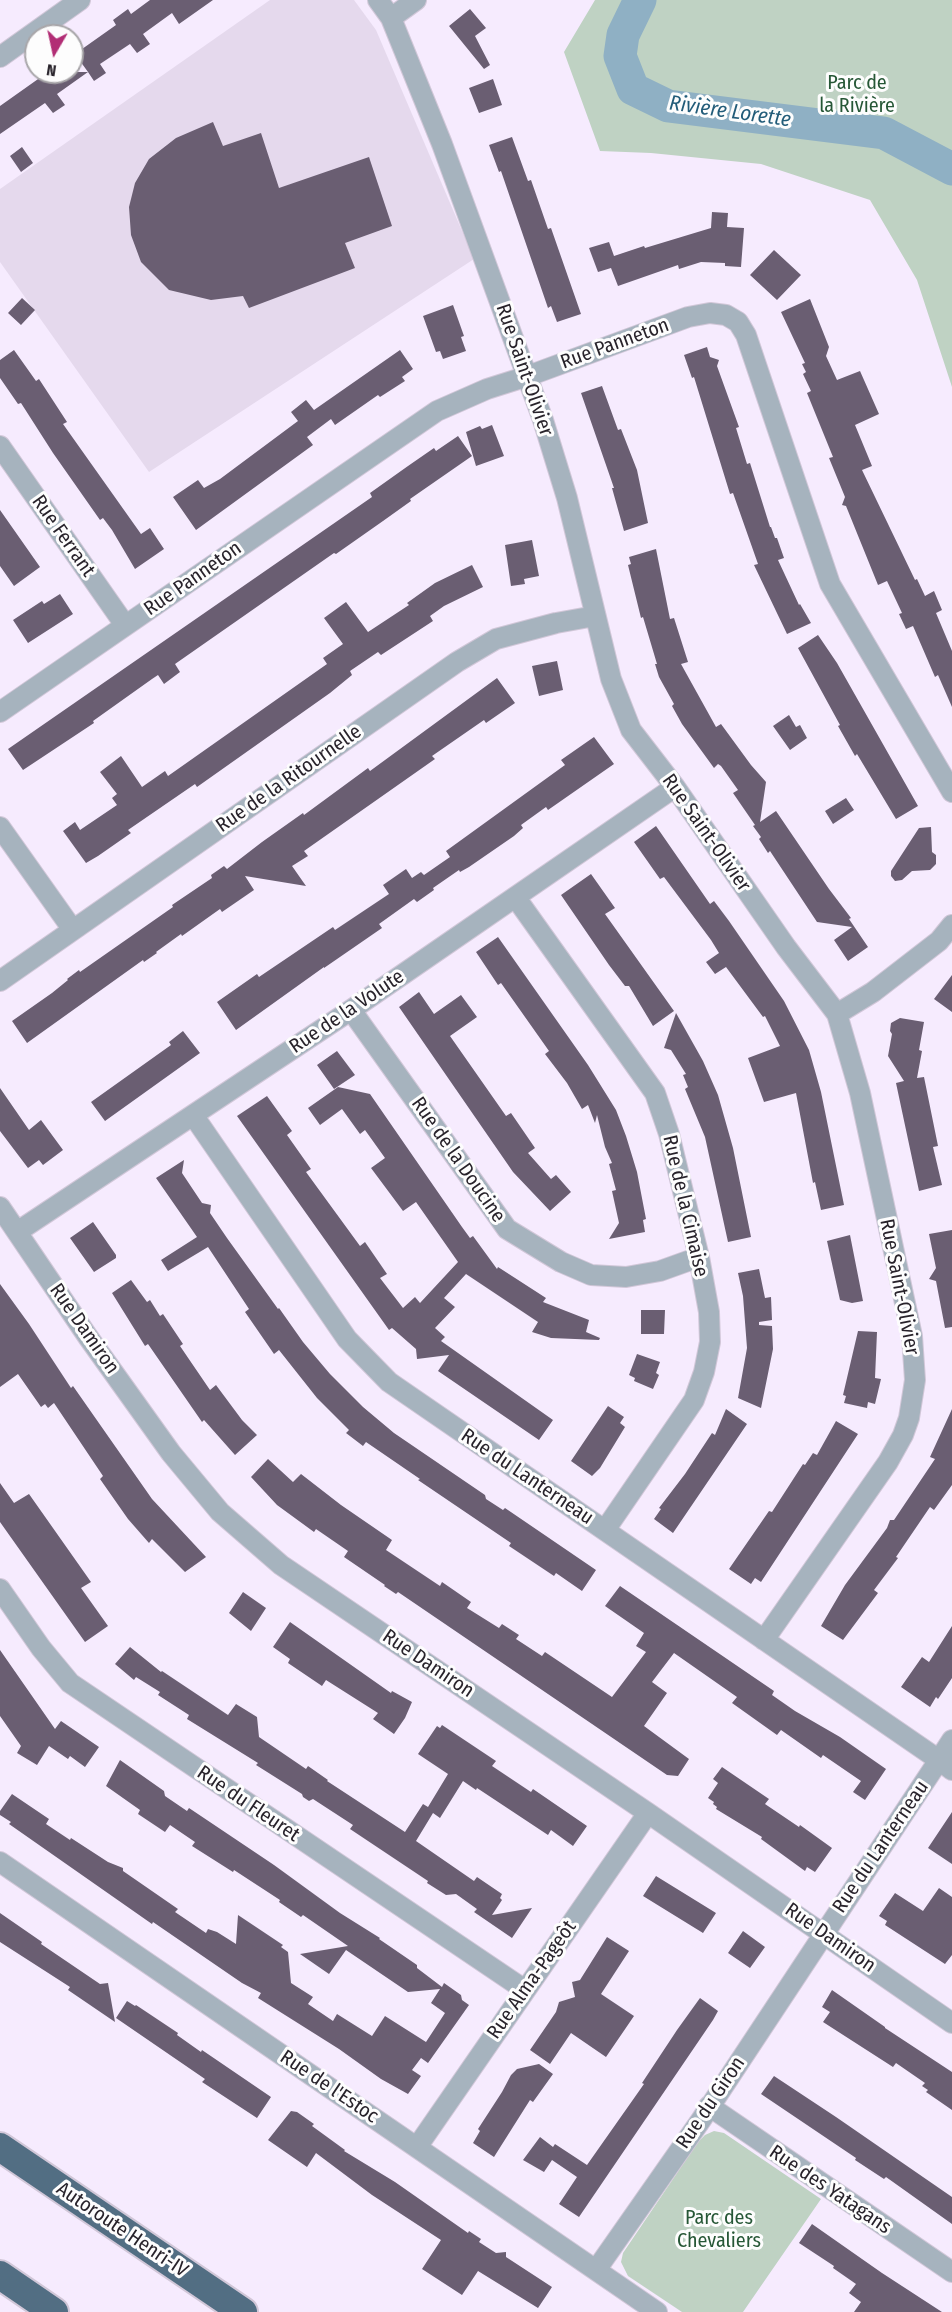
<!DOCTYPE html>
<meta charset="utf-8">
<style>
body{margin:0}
#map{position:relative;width:952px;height:2312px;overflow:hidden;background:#f6ebfe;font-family:"Fira Sans Condensed",sans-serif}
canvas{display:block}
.north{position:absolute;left:24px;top:24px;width:60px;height:60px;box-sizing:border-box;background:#fdfdfd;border:2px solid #a8a6a9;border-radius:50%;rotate:189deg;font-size:16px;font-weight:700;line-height:24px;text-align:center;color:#28232b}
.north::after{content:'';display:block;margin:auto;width:21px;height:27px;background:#b22e75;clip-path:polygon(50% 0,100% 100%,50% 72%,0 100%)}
</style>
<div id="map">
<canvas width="952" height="2312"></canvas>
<div class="north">N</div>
</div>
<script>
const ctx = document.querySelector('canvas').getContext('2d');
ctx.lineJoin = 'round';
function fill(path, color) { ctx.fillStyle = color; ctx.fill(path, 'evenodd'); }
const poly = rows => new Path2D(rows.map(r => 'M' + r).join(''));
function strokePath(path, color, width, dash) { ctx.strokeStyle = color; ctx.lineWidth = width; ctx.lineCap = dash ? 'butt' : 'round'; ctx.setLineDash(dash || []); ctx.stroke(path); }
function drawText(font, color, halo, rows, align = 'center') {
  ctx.font = font + ' "Fira Sans Condensed",sans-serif'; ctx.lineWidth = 6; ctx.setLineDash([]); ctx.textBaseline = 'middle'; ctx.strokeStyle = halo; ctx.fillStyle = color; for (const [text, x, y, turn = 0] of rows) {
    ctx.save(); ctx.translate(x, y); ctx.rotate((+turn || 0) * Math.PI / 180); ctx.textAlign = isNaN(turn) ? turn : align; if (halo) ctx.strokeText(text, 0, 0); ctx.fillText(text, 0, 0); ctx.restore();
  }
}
fill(poly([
 [270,0,354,0,376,30,474,259,149,472,0,262,0,189]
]), '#e5d9ed');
fill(poly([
 [595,0,952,0,952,387,917,280,870,200,761,164,651,153,600,151,564,52],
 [714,2131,724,2133,821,2199,743,2312,682,2312,628,2276,621,2262,623,2253,698,2142,705,2135]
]), '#bfd2c3');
strokePath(poly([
 [640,0,623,35,620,56,633,89,668,106,884,133,952,169]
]), '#8fb0c4', 33);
fill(poly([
 [150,0,213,0,179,24,172,13,143,34,150,44,137,53,130,44,100,64,106,73,94,81,88,72,57,94,65,105,53,113,45,103,0,134,0,106,48,72,88,72,75,54,116,25,113,20,128,9,131,14],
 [470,9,486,28,475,36,490,65,484,69,449,26],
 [493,79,502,105,479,113,469,88],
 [213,122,223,146,261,133,279,188,369,157,392,226,345,243,355,268,249,308,243,296,211,300,169,290,141,262,131,235,129,207,135,183,149,159,176,138],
 [512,137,528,181,531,180,548,229,551,228,581,314,557,322,551,306,548,308,501,171,499,172,489,145],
 [22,147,33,163,21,172,10,156],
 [712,212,728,213,727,227,744,228,741,267,725,266,725,263,701,262,679,269,678,265,618,286,611,268,598,272,589,248,609,242,614,256,644,246,645,248,711,228],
 [774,250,801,275,777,300,750,275],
 [22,298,35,310,21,325,8,313],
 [810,299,829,347,826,356,837,380,860,371,879,414,855,425,872,466,862,470,915,580,917,579,925,596,934,591,942,610,936,613,952,651,952,707,938,675,935,677,913,626,906,629,899,614,902,613,887,581,878,585,846,506,842,505,845,497,829,458,833,457,807,393,811,391,803,374,806,372,802,364,805,363,781,312],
 [453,305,464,336,461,337,466,351,443,359,440,351,436,352,423,316],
 [707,347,710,357,719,360,717,366,739,427,736,428,747,464,750,463,770,527,771,527,775,538,777,538,784,558,778,560,799,605,800,604,811,623,787,634,754,565,758,564,733,493,730,494,694,377,692,378,684,355],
 [14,350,36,381,39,379,67,422,63,424,141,534,150,528,164,549,135,569,112,530,103,518,100,520,53,453,21,403,18,404,0,378,0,360],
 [400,350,413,369,402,377,405,381,380,397,378,395,335,425,331,419,307,437,313,445,196,530,173,497,198,480,204,488,220,479,298,421,291,412,306,400,314,410],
 [602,386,618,430,621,429,637,470,648,523,624,531,612,488,614,488,581,393],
 [492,425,504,456,476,466,466,432,480,426,482,429],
 [458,436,472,456,410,499,411,501,383,521,336,554,334,553,175,664,180,672,164,684,158,675,152,679,93,721,94,723,23,770,8,749,372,497,370,493,408,466,434,448,436,451],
 [0,510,40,567,14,586,0,566],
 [532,540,539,576,524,579,525,584,511,586,505,545],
 [656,549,670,619,674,618,688,662,681,664,716,727,721,724,751,765,766,782,760,822,776,811,829,889,851,918,849,919,868,947,848,961,834,940,852,927,817,922,770,851,768,853,759,839,761,837,753,826,755,825,733,793,738,790,721,766,718,764,714,768,682,724,672,706,674,704,659,677,655,664,657,664,643,617,641,618,628,565,631,564,629,557],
 [472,565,483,587,444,606,430,616,433,621,381,655,378,652,350,671,352,675,330,693,197,787,195,784,128,830,131,833,98,856,86,863,63,831,75,822,80,830,117,805,112,798,117,794,100,772,121,756,142,787,165,771,168,776,327,664,323,658,343,644,324,618,346,602,368,632,409,605,407,603,435,583],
 [60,594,73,614,28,643,13,620,42,601,44,604],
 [818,635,837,663,918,806,896,819,857,754,855,756,838,726,840,725,798,648],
 [557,661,563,690,539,696,532,666],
 [497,678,515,703,486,723,484,720,432,756,435,759,304,851,308,856,292,866,306,886,245,876,254,890,222,912,220,909,182,936,181,934,156,952,157,953,144,962,143,960,27,1043,12,1021,52,993,68,980,67,979,79,970,80,972,173,907,172,905,212,878,211,875,224,866,227,869,262,842,303,813,304,815,368,768,370,771],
 [789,715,796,727,800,725,807,738,790,750,773,726],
 [594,737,614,764,548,810,546,807,521,825,523,828,514,836,469,867,460,872,459,870,433,888,434,890,417,902,414,899,379,924,382,928,324,968,324,967,236,1030,217,1002,257,974,259,977,333,927,335,930,389,894,383,885,406,869,412,878,421,872,424,875,450,857,446,851,565,765,561,760],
 [846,798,854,810,833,824,825,811],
 [656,826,710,904,714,901,729,921,784,1001,809,1050,821,1092,844,1205,821,1210,815,1182,813,1183,796,1093,764,1102,748,1058,780,1046,765,1016,763,1017,726,967,715,974,706,962,719,953,711,940,664,877,660,879,634,842],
 [931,827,932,852,936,855,936,864,930,870,912,871,902,880,895,881,891,876,891,871,919,828],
 [591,874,615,908,605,914,674,1011,653,1026,629,986,625,986,609,965,561,895],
 [498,937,588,1065,616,1110,626,1136,637,1172,646,1219,643,1220,645,1232,609,1239,619,1223,612,1191,616,1190,609,1164,612,1163,605,1147,597,1115,595,1123,588,1105,582,1109,567,1083,545,1054,549,1051,501,983,498,985,476,952],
 [952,975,952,1012,934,999],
 [419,992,434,1014,461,995,477,1017,450,1036,506,1116,511,1113,535,1148,528,1153,551,1179,556,1175,571,1192,550,1211,513,1172,399,1007],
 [676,1013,703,1061,718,1095,733,1148,751,1237,728,1242,705,1137,685,1089,688,1087,683,1075,686,1074,671,1050,664,1048],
 [900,1018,924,1022,919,1050,922,1051,917,1078,924,1077,938,1146,933,1147,942,1185,919,1191,896,1083,904,1081,888,1056,892,1034,890,1031,891,1023],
 [183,1031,200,1053,105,1121,91,1102,171,1045,169,1042],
 [337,1051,355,1075,334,1089,317,1065],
 [338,1087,370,1094,462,1227,470,1238,473,1236,497,1269,498,1267,546,1298,543,1302,589,1320,586,1332,600,1338,599,1340,551,1338,532,1332,538,1322,466,1274,444,1298,455,1307,435,1328,445,1337,441,1341,553,1420,539,1440,438,1371,449,1355,417,1359,416,1349,392,1328,389,1330,237,1116,267,1096,292,1131,287,1135,311,1169,306,1172,360,1246,365,1242,387,1274,380,1278,403,1308,415,1297,420,1303,458,1262,416,1202,403,1211,371,1168,385,1158,365,1130,360,1134,342,1109,320,1125,308,1108],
 [0,1088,29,1130,41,1120,63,1150,43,1165,39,1160,28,1168,0,1131],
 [184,1160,182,1173,202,1203,211,1205,210,1213,227,1238,278,1309,279,1308,303,1342,330,1374,363,1407,394,1433,485,1495,486,1499,503,1510,505,1508,596,1570,582,1591,556,1573,554,1576,509,1546,511,1543,418,1480,420,1479,366,1442,363,1446,346,1433,349,1430,317,1398,279,1350,274,1354,245,1312,249,1309,208,1247,168,1271,161,1260,197,1237,156,1178],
 [93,1222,116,1255,116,1258,94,1272,70,1238],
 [952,1230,952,1327,945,1328,936,1281,929,1279,936,1268,929,1234],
 [850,1235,863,1301,852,1303,840,1300,827,1241],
 [759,1269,765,1298,771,1297,772,1320,759,1322,759,1325,772,1326,773,1349,761,1408,738,1398,747,1348,743,1296,738,1273],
 [131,1280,147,1302,150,1300,160,1316,163,1314,183,1344,180,1346,210,1390,216,1385,242,1420,257,1435,235,1455,204,1420,202,1422,148,1344,145,1346,112,1293],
 [0,1284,29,1324,71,1388,73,1386,152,1499,206,1557,185,1572,152,1539,149,1543,128,1519,100,1479,103,1476,54,1403,48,1408,45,1404,41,1407,18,1374,0,1387],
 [641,1310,665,1310,664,1334,641,1334],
 [858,1331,877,1332,875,1378,881,1379,875,1404,868,1402,867,1408,844,1403,846,1396,843,1395],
 [637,1354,660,1362,656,1373,659,1375,653,1389,634,1381,635,1378,629,1375],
 [608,1406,624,1417,620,1423,625,1427,600,1468,592,1476,571,1461],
 [726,1409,747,1424,673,1533,654,1519,661,1509,659,1508,685,1474,712,1433,715,1435],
 [952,1409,952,1485,934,1510,930,1507,896,1557,898,1558,874,1590,878,1593,843,1640,821,1626,845,1585,887,1528,890,1520,894,1520,935,1459,930,1457],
 [836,1421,858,1434,761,1582,755,1578,751,1584,729,1569,769,1511,772,1512,803,1464,805,1465,813,1453,817,1455],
 [268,1459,293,1482,301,1474,341,1505,392,1540,386,1550,440,1586,442,1582,471,1602,467,1608,499,1628,502,1624,519,1635,516,1639,542,1656,545,1652,612,1697,646,1652,636,1646,644,1633,605,1606,620,1586,774,1691,772,1695,795,1711,840,1737,886,1769,865,1800,853,1792,861,1781,823,1755,821,1758,781,1730,777,1735,732,1703,737,1697,674,1653,652,1682,667,1693,644,1726,689,1759,678,1776,667,1775,398,1592,396,1594,384,1586,385,1585,344,1557,348,1551,316,1529,314,1532,277,1505,251,1477],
 [0,1483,14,1503,29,1494,91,1582,81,1588,108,1626,85,1642,0,1522],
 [243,1592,266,1608,251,1631,229,1613],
 [290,1622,391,1693,392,1691,412,1702,405,1718,394,1734,373,1719,378,1713,326,1680,322,1686,288,1663,290,1659,273,1647],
 [952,1626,952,1678,938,1699,936,1697,930,1707,901,1687,922,1657,929,1662],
 [130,1647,161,1672,162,1671,228,1715,236,1704,257,1717,259,1737,306,1769,308,1766,328,1780,327,1781,405,1832,423,1804,428,1807,448,1774,418,1754,437,1726,440,1728,442,1725,496,1761,492,1766,531,1792,533,1789,587,1826,573,1846,551,1830,548,1835,477,1788,476,1790,463,1781,440,1818,433,1813,416,1841,474,1881,477,1877,502,1894,500,1898,502,1900,492,1915,532,1908,512,1938,474,1912,477,1909,456,1894,446,1895,427,1883,428,1881,350,1829,353,1825,313,1799,309,1801,303,1797,302,1794,256,1765,258,1763,187,1719,189,1715,158,1695,160,1692,136,1677,134,1680,115,1664],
 [0,1650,55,1729,61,1721,99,1747,85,1767,70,1756,68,1759,49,1746,37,1765,17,1753,21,1746,0,1716],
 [120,1760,164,1791,165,1796,187,1811,189,1808,274,1865,340,1913,380,1938,379,1939,417,1965,417,1968,442,1987,444,1983,461,1995,462,2000,469,2005,428,2063,421,2058,412,2070,421,2076,408,2094,381,2079,339,2049,258,1998,261,1993,242,1983,153,1922,152,1924,9,1824,11,1822,0,1815,0,1811,12,1794,49,1819,46,1824,70,1840,71,1838,108,1862,123,1868,123,1871,178,1909,175,1912,206,1933,208,1929,217,1932,236,1944,238,1915,283,1945,281,1947,288,1952,291,1983,313,1997,308,2004,333,2021,337,2014,372,2036,385,2016,426,2042,445,2013,431,2003,440,1989,408,1992,346,1950,329,1974,300,1954,348,1946,303,1915,301,1917,279,1902,280,1900,234,1870,233,1872,192,1846,195,1842,170,1825,165,1832,138,1814,140,1810,106,1786],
 [722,1767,769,1799,765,1804,799,1827,800,1825,832,1848,815,1872,807,1867,805,1871,761,1839,762,1837,716,1809,717,1807,713,1804,714,1802,708,1798,718,1783,713,1779],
 [952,1812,952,1864,928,1848],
 [656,1876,716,1913,703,1933,643,1896],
 [939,1888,952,1897,952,1955,945,1964,885,1925,887,1921,879,1916,895,1893,923,1911],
 [0,1913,42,1942,41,1944,100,1984,108,1983,115,2022,68,1990,70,1987,0,1942],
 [743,1931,765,1947,750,1968,728,1953],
 [607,1937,629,1951,601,1994,634,2016,606,2057,571,2033,550,2064,530,2050,556,2012,559,2002,575,1997,572,1982,580,1980],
 [832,1990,885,2027,885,2028,952,2072,952,2110,926,2092,928,2090,922,2086,925,2083,896,2063,893,2067,823,2022,830,2012,822,2007],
 [700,1998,718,2011,713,2020,579,2217,559,2204,577,2177,552,2160,544,2172,523,2160,540,2137,553,2147,555,2144,587,2165,644,2084,642,2083,677,2030],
 [127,2001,135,2006,136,2005,178,2033,177,2035,201,2052,202,2050,271,2097,257,2118,202,2082,205,2079,116,2018],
 [539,2064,553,2074,533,2102,530,2100,494,2157,473,2143,480,2131,478,2129,502,2092,511,2075,517,2069],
 [774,2076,836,2117,952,2197,952,2224,886,2177,884,2179,855,2160,856,2158,761,2094],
 [291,2111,297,2112,314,2124,312,2126,345,2150,344,2151,395,2182,468,2233,469,2231,481,2239,479,2242,496,2253,506,2252,506,2257,552,2287,538,2308,478,2271,462,2295,422,2269,441,2240,372,2195,316,2153,307,2167,268,2140],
 [812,2224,882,2273,942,2312,854,2312,861,2302,849,2293,856,2284,833,2268,834,2266,799,2243]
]), '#6a5e72');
const minor = poly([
 [378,0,391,18,442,144,543,420,567,498,611,679,631,730,675,787,786,947,837,1014,860,1093,912,1336,915,1380,909,1418,903,1435,888,1462,764,1640],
 [391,18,416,0],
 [0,57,80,0],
 [0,446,125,625],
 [0,712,437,411,487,389,528,376,688,317,710,313,726,315,738,322,746,335,830,584,952,792],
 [0,827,73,930],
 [516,898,655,1093,669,1134,699,1257,709,1312,710,1342,704,1372,694,1400,605,1530],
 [0,981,457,662,496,639,556,623,595,616],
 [351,1010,507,1229,561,1262,591,1275,626,1277,660,1271,699,1257],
 [837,1014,873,992,939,941,952,925],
 [193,1115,347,1339,389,1382,939,1760,701,2120,596,2270],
 [0,1207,88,1337,171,1453,220,1512,281,1565,648,1813,952,2023],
 [17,1232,351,1010,675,787],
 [0,1589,41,1648,70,1683,525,1990],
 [952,1740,939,1760,952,1770],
 [0,1862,657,2312],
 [709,2106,952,2272],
 [417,2147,648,1813]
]);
const highway = poly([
 [0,2147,243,2312],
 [0,2275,54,2312]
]);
strokePath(minor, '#d1c7d8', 22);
strokePath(highway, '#d1c7d8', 32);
strokePath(minor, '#a6b3be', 20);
strokePath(highway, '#526e83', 28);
drawText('20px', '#265736', '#fdfdfd', [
 ["Parc de",857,83],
 ["la Rivière",857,106],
 ["Parc des",719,2218],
 ["Chevaliers",719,2241]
]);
drawText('20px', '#28232b', '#fdfdfd', [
 ["Rue Panneton",615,344,-20],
 ["Rue Saint-Olivier",524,370,71],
 ["Rue Ferrant",63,536,55],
 ["Rue Panneton",193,579,-35],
 ["Rue de la Ritournelle",289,779,-35],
 ["Rue Saint-Olivier",706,833,55],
 ["Rue de la Volute",347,1012,-34],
 ["Rue de la Doucine",458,1160,55],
 ["Rue de la Cimaise",685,1206,77],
 ["Rue Saint-Olivier",899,1287,79],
 ["Rue Damiron",84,1329,55],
 ["Rue du Lanterneau",527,1477,34],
 ["Rue Damiron",428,1664,34],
 ["Rue du Fleuret",248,1804,34],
 ["Rue du Lanterneau",881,1847,-56],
 ["Rue Damiron",830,1938,35],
 ["Rue Alma-Pageôt",532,1980,-55],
 ["Rue de l'Estoc",329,2087,34],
 ["Rue du Giron",711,2103,-56],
 ["Rue des Yatagans",830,2190,34],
 ["Autoroute Henri-IV",122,2230,34]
]);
drawText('italic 21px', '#225c79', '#fdfdfd', [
 ["Rivière Lorette",730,112,8]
]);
</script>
